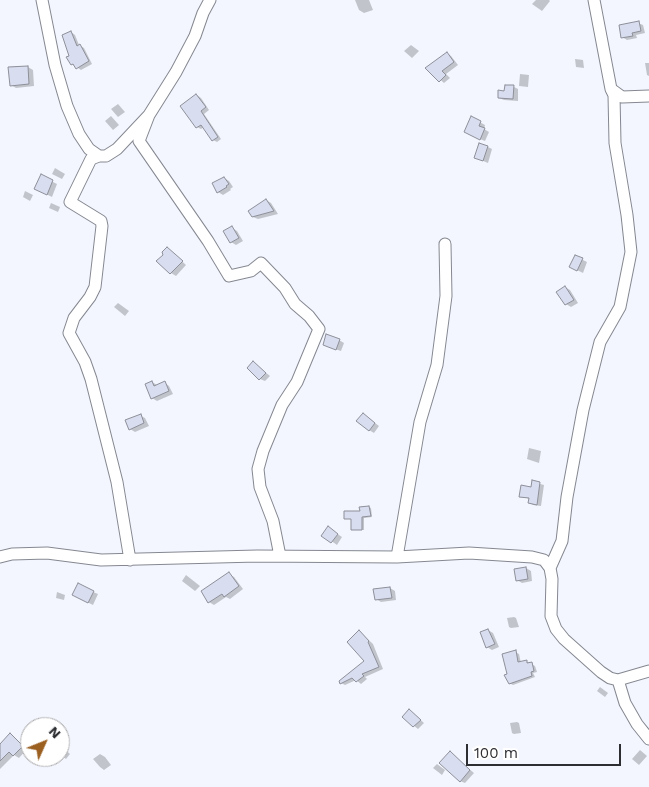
<!DOCTYPE html>
<style>
body{margin:0}
#map{position:relative;width:649px;height:787px;overflow:hidden;background:#f3f6fe;font-family:"Work Sans",sans-serif}
canvas{display:block}
.north{position:absolute;left:20px;top:717px;width:50px;height:50px;box-sizing:border-box;background:#fff;border:1px solid #ababad;border-radius:50%;rotate:46deg;font-size:14px;font-weight:700;line-height:20px;text-align:center;color:#2d2e32}
.north::after{content:'';display:block;margin:auto;width:18px;height:22px;background:#9b5f20;clip-path:polygon(50% 0,100% 100%,50% 72%,0 100%)}
.scale{position:absolute;left:466px;top:744px;width:155px;height:22px;box-sizing:border-box;border:2px solid #2d2e32;border-top:0;padding-left:6px;font-size:15px;line-height:18px;white-space:nowrap;color:#2d2e32;-webkit-text-stroke:4px #fff;paint-order:stroke}
</style>
<div id="map">
<canvas width="649" height="787"></canvas>
<div class="north">N</div>
<div class="scale">100 m</div>
</div>
<script>
const ctx = document.querySelector('canvas').getContext('2d');
ctx.lineJoin = 'round';
function fill(path, color) { ctx.fillStyle = color; ctx.fill(path, 'evenodd'); }
const poly = rows => new Path2D(rows.map(r => 'M' + r).join(''));
function strokePath(path, color, width, dash) { ctx.strokeStyle = color; ctx.lineWidth = width; ctx.lineCap = dash ? 'butt' : 'round'; ctx.setLineDash(dash || []); ctx.stroke(path); }
fill(poly([
 [355,0,369,0,373,10,364,13,359,10],
 [536,0,549,0,550,1,542,11,532,4],
 [638,23,643,25,645,33,636,35,637,38,627,40,622,37],
 [71,32,75,35,79,45,84,48,92,64,81,70,72,64],
 [411,45,419,51,412,58,404,51],
 [447,53,451,56,458,65,446,74,450,78,444,83,427,68],
 [575,59,583,60,584,68,576,67],
 [645,63,649,63,649,76,647,75],
 [28,67,33,70,34,86,16,88,11,85],
 [520,74,529,75,528,87,519,86],
 [514,87,518,89,518,101,504,100,499,98],
 [197,95,201,98,209,110,204,114,221,139,217,142,213,140,204,127,201,129,197,127],
 [118,104,125,112,118,117,111,109],
 [111,116,119,125,113,130,105,121],
 [472,118,485,125,484,129,489,132,485,141,470,135],
 [488,147,492,149,488,163,476,158],
 [55,168,65,174,62,179,52,174],
 [41,176,57,184,52,197,40,191],
 [224,178,229,181,233,187,230,189,231,190,223,195,218,192],
 [25,191,33,195,30,201,23,197],
 [266,200,271,203,278,214,258,219,253,217],
 [51,203,60,207,58,212,49,208],
 [232,228,237,231,243,241,236,245,231,242],
 [172,252,186,265,176,276,171,273,165,255],
 [575,256,587,262,583,273,575,269],
 [565,287,570,290,578,303,571,307,566,304],
 [118,303,129,311,125,316,114,307],
 [339,340,344,343,341,351,329,347],
 [254,363,270,376,265,381,260,379],
 [152,382,157,385,165,383,169,386,173,394,157,401,152,398],
 [363,414,379,426,374,433,369,430],
 [141,416,145,418,149,426,135,432,130,429],
 [529,448,541,451,539,463,527,459],
 [533,482,544,485,541,506,533,505,530,503,530,499,520,496,532,488],
 [369,507,371,508,372,517,364,518,364,530,352,529,352,519,345,518],
 [333,531,342,537,337,545,323,535],
 [526,568,531,571,532,581,522,583,517,580],
 [229,574,234,577,243,589,230,599,226,597,214,605,209,602],
 [186,575,200,586,195,591,182,581],
 [390,588,395,591,396,600,381,602,376,599],
 [57,592,65,595,64,600,56,598],
 [93,592,98,594,93,605,79,598],
 [514,617,516,618,519,627,511,628,509,627,507,618],
 [488,630,493,633,499,647,492,650,487,647],
 [360,632,373,644,383,669,365,677,367,679,361,684,356,680,345,685,341,683,366,661],
 [515,652,519,654,521,663,526,661,535,666,537,672,533,673,535,677,513,685,509,683],
 [600,687,608,693,605,697,597,691],
 [413,713,424,723,418,729,403,717],
 [517,722,519,723,521,733,514,734,512,733,510,723],
 [10,735,27,749,19,758,14,755,0,769,0,746],
 [62,747,70,754,66,759,60,754,60,749],
 [640,750,647,756,639,765,632,759],
 [450,753,474,773,465,783,460,781],
 [100,754,105,757,111,765,104,770,100,767,93,759],
 [437,764,445,770,442,775,433,768]
]), '#0003');
const building = poly([
 [639,21,641,31,632,33,633,36,621,38,619,25,639,21],
 [71,31,77,46,80,44,89,61,76,69,73,64,71,65,66,57,69,56,62,35,71,31],
 [447,52,454,62,442,71,446,75,439,82,425,68,447,52],
 [28,66,29,84,10,86,8,67,28,66],
 [505,85,514,85,513,99,498,98,498,90,504,91,505,85],
 [196,94,206,107,201,111,218,137,212,141,201,125,196,128,180,106,196,94],
 [471,116,481,121,479,126,485,128,480,140,464,132,471,116],
 [479,143,488,146,483,161,474,158,479,143],
 [41,174,53,180,47,195,34,189,41,174],
 [224,177,229,184,226,186,227,187,217,193,212,183,224,177],
 [266,199,274,211,252,217,248,211,266,199],
 [232,226,239,238,230,243,223,231,232,226],
 [167,247,183,261,170,274,156,261,163,255,162,252,167,247],
 [575,255,583,258,577,271,569,267,575,255],
 [565,286,574,300,565,305,556,292,565,286],
 [326,334,340,339,336,350,323,345,326,334],
 [253,361,266,373,259,380,247,368,253,361],
 [152,381,154,386,165,381,169,391,151,399,145,384,152,381],
 [363,413,375,423,369,431,356,421,363,413],
 [141,414,144,423,129,430,125,420,141,414],
 [532,480,540,482,537,505,528,503,529,498,519,497,521,485,531,487,532,480],
 [369,506,371,516,362,517,362,530,351,530,351,519,344,519,344,511,360,511,359,507,369,506],
 [328,526,338,534,331,543,321,536,328,526],
 [526,567,528,579,516,581,514,569,526,567],
 [229,572,239,586,224,597,222,594,208,603,201,591,229,572],
 [78,583,94,591,88,603,72,595,78,583],
 [390,587,392,598,375,600,373,589,390,587],
 [488,629,495,644,486,648,480,632,488,629],
 [359,630,369,641,368,642,379,667,362,674,364,676,356,682,352,678,340,684,339,681,364,661,347,642,359,630],
 [516,650,518,662,527,660,527,663,532,662,534,671,531,672,532,676,509,684,504,675,507,674,502,654,516,650],
 [409,709,421,720,413,727,402,717,409,709],
 [10,733,23,746,13,756,9,752,0,761,0,744,10,733],
 [450,751,470,770,460,782,439,763,450,751]
]);
fill(building, '#d8ddef');
strokePath(building, '#8d8f99', 1);
const street = poly([
 [42,0,55,65,67,106,79,134,89,149,99,156,106,156,117,149,149,115,176,72,195,36,203,13,210,0],
 [594,0,611,89,622,97,649,96],
 [149,115,139,141,208,241,229,276,251,271,261,263,285,288,295,304,309,316,319,329,297,382,282,405,263,451,258,469,260,487,273,521,280,556],
 [99,156,91,159,70,202,101,221,102,226,95,287,90,297,74,318,69,333,85,362,91,379,117,482,130,560],
 [0,557,12,554,47,553,101,560,257,556,397,557,469,553,532,557,544,560,550,568,552,579,551,616,556,629,564,639,601,672,610,678,618,680,649,671],
 [397,557,420,422,437,365,446,296,445,244],
 [550,568,562,541,567,497,583,410,600,342,620,307,631,252,627,215,615,143,614,95,611,89],
 [618,680,625,703,637,724,649,739]
]);
strokePath(street, '#858891', 13);
strokePath(street, '#fff', 11);
</script>
